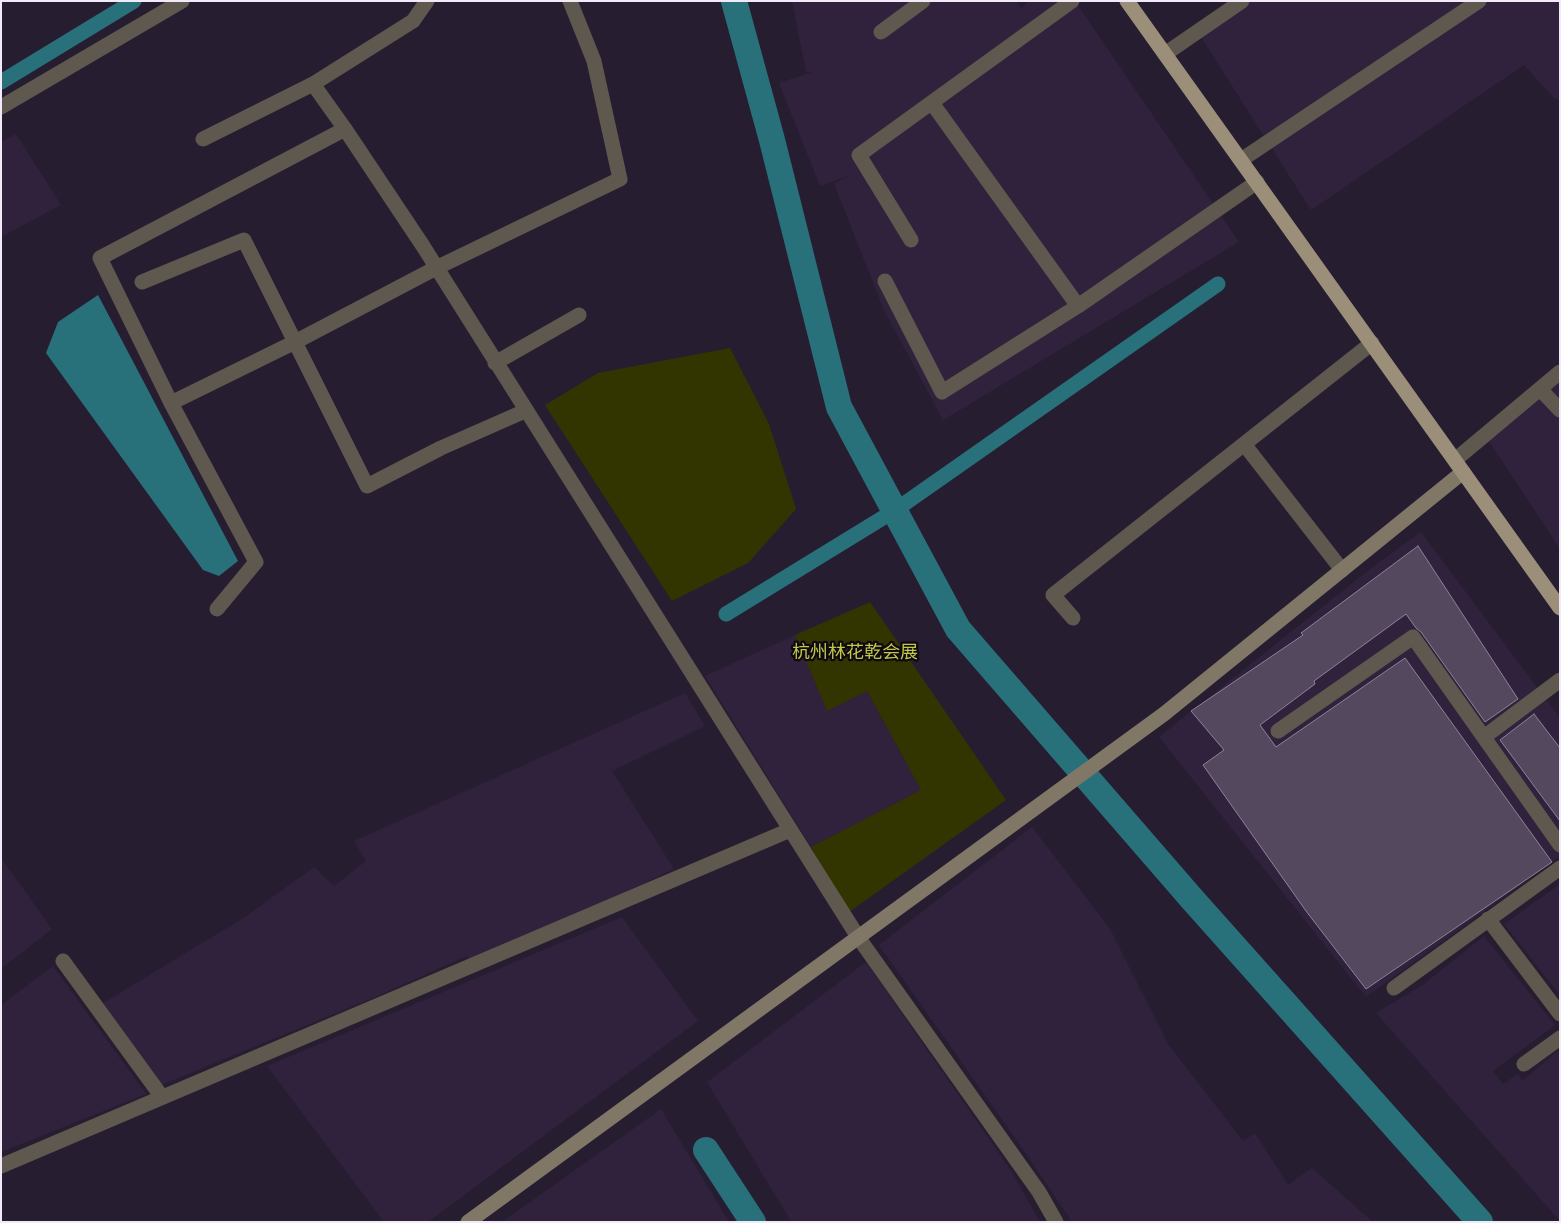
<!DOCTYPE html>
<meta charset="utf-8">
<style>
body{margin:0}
#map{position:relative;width:1561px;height:1223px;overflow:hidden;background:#271d31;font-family:"Archivo Narrow",sans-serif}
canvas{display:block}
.frame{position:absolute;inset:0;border:2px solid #f1eaf8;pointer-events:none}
</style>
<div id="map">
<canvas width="1561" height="1223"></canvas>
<div class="frame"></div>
</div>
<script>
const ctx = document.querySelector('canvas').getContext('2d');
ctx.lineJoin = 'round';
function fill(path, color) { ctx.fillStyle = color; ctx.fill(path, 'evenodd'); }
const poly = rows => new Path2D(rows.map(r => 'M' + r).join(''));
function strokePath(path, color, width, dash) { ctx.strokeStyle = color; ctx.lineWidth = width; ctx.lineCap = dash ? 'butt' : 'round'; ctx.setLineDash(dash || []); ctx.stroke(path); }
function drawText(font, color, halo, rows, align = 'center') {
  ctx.font = font + ' "Archivo Narrow","Noto Sans SC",sans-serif'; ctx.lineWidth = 4.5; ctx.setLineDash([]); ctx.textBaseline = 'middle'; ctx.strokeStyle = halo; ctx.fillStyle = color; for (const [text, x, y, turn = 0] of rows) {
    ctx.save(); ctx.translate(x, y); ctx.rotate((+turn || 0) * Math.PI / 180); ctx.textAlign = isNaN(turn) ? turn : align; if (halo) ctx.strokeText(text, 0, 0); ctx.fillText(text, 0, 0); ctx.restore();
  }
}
fill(poly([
 [792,1,1016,1,1021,8,1029,1,1075,1,1239,242,943,420,884,310,834,184,851,175,820,186,779,83,812,72,806,72],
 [1231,1,1560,1,1560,101,1553,97,1524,65,1311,210,1194,26],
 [16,134,61,205,1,237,1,142],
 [1560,382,1560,549,1489,441],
 [1421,532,1560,718,1560,859,1558,858,1366,997,1159,737,1370,569],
 [795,635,827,711,867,691,921,790,811,847,705,676],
 [685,693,705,726,612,771,674,869,473,965,467,956,373,998,156,1087,100,1005,245,917,314,867,334,886,366,861,354,841],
 [1032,827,1110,929,1168,1044,1243,1141,1255,1133,1288,1185,1312,1168,1373,1222,1072,1222,1023,1149,879,945],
 [1,858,52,929,1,969],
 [1560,884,1560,995,1504,924],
 [622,917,698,1021,428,1222,384,1222,267,1066],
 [1484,936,1555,1025,1493,1071,1503,1084,1518,1074,1523,1080,1558,1051,1560,1054,1560,1221,1376,1013,1424,984],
 [866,962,1010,1169,1040,1222,792,1222,789,1218,707,1082],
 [53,966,146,1094,1,1152,1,1005],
 [661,1109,729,1222,502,1222]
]), '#30223c');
fill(poly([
 [730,348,769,424,796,509,748,563,672,601,545,405,598,373],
 [870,602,1006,800,849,912,811,847,921,790,867,691,827,711,795,635]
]), '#333500');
fill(poly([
 [98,295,238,561,219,576,203,570,46,353,58,322]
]), '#28717b');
strokePath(poly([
 [1,82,134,1],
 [726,614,894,511,1218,284]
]), '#28717b', 15);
strokePath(poly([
 [734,1,772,140,839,407,958,629,1192,899,1480,1222],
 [706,1150,753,1222]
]), '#28717b', 26);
const building = poly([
 [1418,546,1518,699,1485,722,1421,632,1416,628,1406,614,1314,681,1315,684,1260,725,1276,747,1405,658,1552,862,1366,989,1306,911,1203,765,1224,750,1191,711,1303,635,1301,633,1418,546],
 [1534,714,1560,748,1560,821,1500,740,1534,714]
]);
fill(building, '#54485f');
strokePath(building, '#8e819a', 1);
strokePath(poly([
 [881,32,923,1],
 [1165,54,1242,1],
 [313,84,345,129,423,246,858,937,1039,1192,1056,1222],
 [932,103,1078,306,1257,182],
 [1,107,182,1],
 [203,139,313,84,413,21,427,1],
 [1241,160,1479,1],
 [911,240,859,155,1072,1],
 [885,281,942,392,1078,306],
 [142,282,244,240,367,486,441,448,525,411],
 [495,363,579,315],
 [1540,389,1560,410],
 [171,403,100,258,345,129],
 [1244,444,1342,570],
 [1455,460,1560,372],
 [217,609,256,562,171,403,295,342,436,268,620,179,594,61,570,1],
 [1073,618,1053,595,1372,343],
 [1278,731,1413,637,1560,845],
 [1484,737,1560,680],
 [1488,919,1560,1014],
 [63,961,162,1097],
 [1394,988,1560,868],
 [1524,1064,1560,1038],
 [1,1166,790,830]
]), '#5e584e', 15);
strokePath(poly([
 [468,1222,1164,714,1463,472]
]), '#807766', 15);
strokePath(poly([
 [1127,1,1560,608]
]), '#9b8f79', 15);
drawText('18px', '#c2c846', '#0e0912', [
 ["杭州林花乾会展",855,653]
]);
</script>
